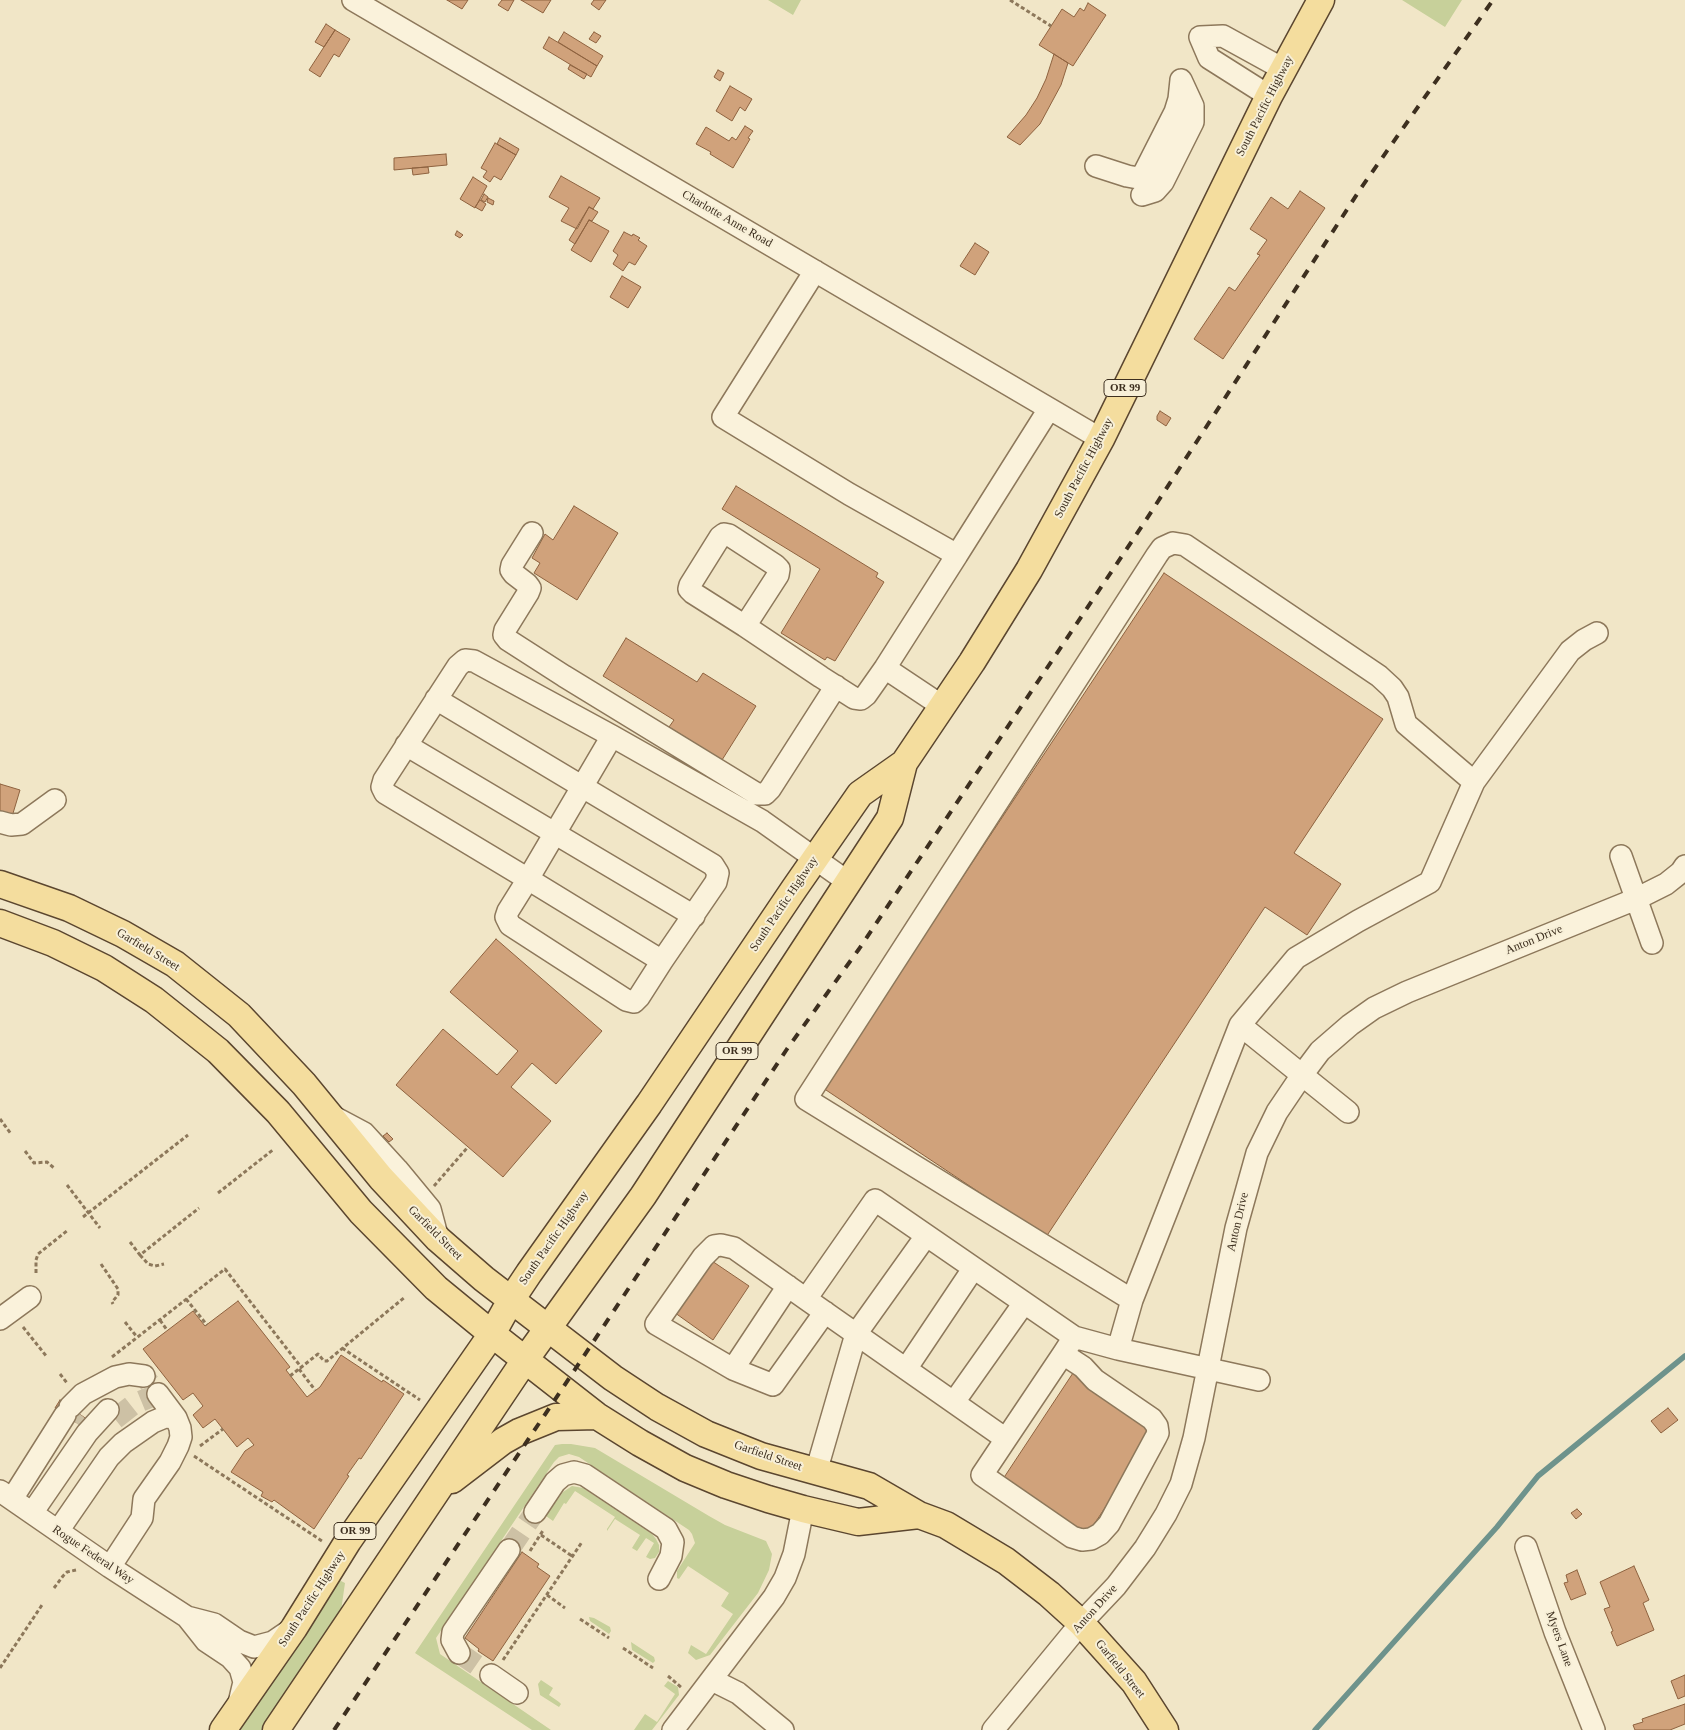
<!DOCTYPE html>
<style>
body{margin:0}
canvas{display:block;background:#f1e6c7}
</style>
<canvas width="1685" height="1730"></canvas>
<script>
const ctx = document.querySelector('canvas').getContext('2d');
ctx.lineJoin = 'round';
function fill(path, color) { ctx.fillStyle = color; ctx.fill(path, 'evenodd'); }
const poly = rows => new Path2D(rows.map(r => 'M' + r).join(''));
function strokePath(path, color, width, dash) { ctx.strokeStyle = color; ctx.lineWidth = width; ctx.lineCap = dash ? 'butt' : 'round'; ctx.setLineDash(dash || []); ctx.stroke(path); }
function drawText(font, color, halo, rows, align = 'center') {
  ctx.font = font + ' Georgia,serif'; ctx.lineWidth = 4; ctx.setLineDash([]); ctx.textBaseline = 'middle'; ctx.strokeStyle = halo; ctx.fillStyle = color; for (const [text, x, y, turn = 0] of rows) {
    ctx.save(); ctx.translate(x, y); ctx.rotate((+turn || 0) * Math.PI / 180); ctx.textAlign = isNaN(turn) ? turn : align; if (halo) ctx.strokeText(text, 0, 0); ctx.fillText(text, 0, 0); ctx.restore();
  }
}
fill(poly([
 [768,0,801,0,793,15],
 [1402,0,1462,0,1445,27],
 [562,1444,571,1444,595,1448,709,1516,725,1525,766,1541,772,1554,769,1570,758,1593,710,1655,696,1660,688,1653,691,1645,706,1654,733,1614,721,1606,729,1593,688,1566,679,1579,677,1578,677,1571,695,1543,692,1534,689,1530,579,1457,569,1454,559,1457,554,1462,436,1638,440,1654,551,1730,532,1730,415,1653,555,1445],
 [572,1486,583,1488,652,1534,656,1539,659,1545,659,1552,655,1558,650,1559,646,1557,654,1543,646,1538,637,1551,632,1548,640,1535,615,1519,607,1531,607,1529,615,1517,575,1491,566,1504,564,1503,553,1521,546,1516,563,1492],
 [339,1580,345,1583,341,1611,339,1615,262,1730,240,1730],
 [589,1617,594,1618,610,1627,611,1631,609,1634,590,1621],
 [631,1642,654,1657,655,1661,653,1663,632,1650],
 [541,1680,553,1688,549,1695,559,1702,561,1704,559,1707,540,1695,538,1684],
 [668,1681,678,1687,679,1695,652,1730,634,1730,645,1714,657,1722,675,1694,664,1686]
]), '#c7d09a');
strokePath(poly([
 [1315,1730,1497,1527,1538,1476,1685,1356]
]), '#6e938c', 5.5);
const building = poly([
 [447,0,468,0,462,9,447,0],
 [502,0,514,0,508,11,498,5,502,0],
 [521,0,551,0,543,13,521,0],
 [594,0,606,0,599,10,591,4,594,0],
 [1088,3,1106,15,1073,66,1039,45,1062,9,1074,17,1080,8,1084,11,1088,3],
 [326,24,335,30,324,47,315,42,326,24],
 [335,30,350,39,339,57,334,54,320,77,309,70,335,30],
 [564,32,603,56,597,66,558,42,564,32],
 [594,32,601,36,596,43,589,39,594,32],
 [549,37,597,66,591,77,543,48,549,37],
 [1054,54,1068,63,1061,85,1040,124,1020,145,1007,137,1026,115,1037,98,1046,79,1054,54],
 [570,65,587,74,584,79,568,69,570,65],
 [718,70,724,73,720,81,714,77,718,70],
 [730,86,752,99,745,111,740,107,732,121,716,111,730,86],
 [745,126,753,131,748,138,750,139,733,168,710,154,711,152,696,144,706,127,729,141,732,137,736,140,745,126],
 [500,138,519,149,516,155,497,144,500,138],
 [495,143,516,155,501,180,494,176,490,182,483,177,487,171,481,168,495,143],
 [446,154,447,165,394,170,394,158,446,154],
 [428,167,429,173,413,175,412,168,428,167],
 [561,176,600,198,593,209,589,207,577,229,561,221,569,208,549,197,561,176],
 [473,177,487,186,475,208,460,199,473,177],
 [1300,191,1325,208,1223,359,1194,339,1229,287,1235,291,1260,255,1257,254,1267,240,1250,229,1271,197,1288,209,1300,191],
 [484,194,488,197,485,202,481,200,484,194],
 [488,198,494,201,493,205,487,202,488,198],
 [480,200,486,204,482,211,475,207,480,200],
 [589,207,598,212,592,221,589,220,575,244,569,240,589,207],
 [589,220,609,231,591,262,571,250,589,220],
 [457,231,463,235,460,238,455,235,457,231],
 [624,232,632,236,633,234,640,238,638,240,647,246,635,265,629,262,623,271,613,264,618,255,613,251,624,232],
 [975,243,989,252,975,275,960,266,975,243],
 [622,276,641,287,628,308,610,297,622,276],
 [1160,411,1171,418,1166,426,1157,420,1157,416,1160,411],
 [736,486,878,573,876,577,884,582,835,661,827,657,825,660,781,633,820,569,722,509,736,486],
 [574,506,618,533,577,600,534,573,540,563,532,558,545,534,553,540,574,506],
 [1164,573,1383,719,1294,853,1341,884,1307,935,1265,907,1046,1237,823,1088,1164,573],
 [626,638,697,682,703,673,756,706,722,760,669,727,674,720,603,676,626,638],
 [0,784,20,790,11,820,0,817,0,784],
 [496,939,602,1031,556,1084,532,1063,511,1087,551,1121,503,1177,396,1085,443,1029,497,1075,518,1051,450,992,496,939],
 [387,1133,393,1139,389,1142,383,1136,387,1133],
 [709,1259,749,1286,713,1340,671,1310,709,1259],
 [238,1301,290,1367,286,1370,307,1397,320,1387,341,1355,382,1382,383,1380,404,1394,361,1459,359,1458,347,1475,349,1476,314,1529,274,1500,272,1502,261,1496,263,1492,231,1472,245,1451,254,1445,248,1438,237,1447,215,1419,203,1428,193,1415,203,1406,193,1393,183,1400,143,1349,193,1311,205,1326,238,1301],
 [1073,1373,1157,1429,1085,1538,1001,1482,1073,1373],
 [60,1400,85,1418,80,1425,55,1408,60,1400],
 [1668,1408,1678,1420,1661,1433,1651,1421,1668,1408],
 [1577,1509,1582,1514,1576,1519,1571,1513,1577,1509],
 [522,1552,539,1564,537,1567,550,1576,493,1661,478,1651,479,1649,465,1638,522,1552],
 [1634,1566,1649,1600,1643,1603,1654,1630,1617,1646,1611,1632,1613,1631,1604,1609,1610,1607,1600,1582,1634,1566],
 [1577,1570,1586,1594,1571,1600,1564,1583,1568,1582,1566,1575,1577,1570],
 [1685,1675,1685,1696,1678,1699,1671,1681,1685,1675],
 [1685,1704,1685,1724,1670,1730,1635,1730,1633,1725,1643,1722,1642,1719,1685,1704]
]);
fill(building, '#d0a27b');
strokePath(building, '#8e623f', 1);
strokePath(poly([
 [115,1419,134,1404,158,1394,144,1376],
 [75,1422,81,1415],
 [509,1550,535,1512],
 [459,1653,491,1675]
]), '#cdc1a5', 21, [21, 11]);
const minor = poly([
 [353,0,1101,439],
 [1269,96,1209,58,1200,37,1223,36,1283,69],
 [1096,166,1127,176,1138,178,1144,173,1175,112,1179,99,1181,80],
 [1142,195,1155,191,1163,182,1193,122,1193,106,1181,80],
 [815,271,723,417,849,494,957,555,1049,409],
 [532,533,512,565,511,570,514,574,527,584,530,588,528,593,505,630,504,635,508,640,564,676,757,794,765,794,770,789,836,686],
 [745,626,693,593,689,589,690,585,720,537,724,534,729,535,775,565,779,569,778,575,745,626,821,677,854,698,861,699,866,695,885,668,957,555],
 [885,668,942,706],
 [436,699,713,865,718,873,716,882,662,961],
 [612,736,528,879,508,911,506,917,510,925,626,1000,634,1002,639,997,662,961,528,879,385,793,382,787,384,780,458,666,465,660,474,661,612,736,762,821,848,882],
 [406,745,694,916],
 [0,822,11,825,22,824,55,800],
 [1621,856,1652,943],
 [1240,1025,1296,958,1358,921,1430,882,1474,782,1570,651,1584,640,1597,633],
 [1348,1112,1240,1025,1132,1300,806,1099,1157,555,1162,548,1173,543,1185,545,1379,676,1392,688,1398,697,1406,724,1474,782],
 [334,1117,364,1133,397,1169,430,1209,438,1239],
 [806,1299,875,1200,1074,1337,1118,1349,1259,1380],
 [825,1312,773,1385,733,1369,656,1324,703,1257,714,1246,721,1245,734,1248,806,1299,1006,1439],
 [0,1319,30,1297],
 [1118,1349,1132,1300],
 [1063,1354,1083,1367,1095,1380,1152,1419,1157,1426,1158,1433,1156,1437,1109,1524,1100,1534,1091,1539,1082,1540,1072,1537,982,1475,1006,1439,1063,1354,1074,1337],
 [733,1369,788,1286],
 [906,1369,973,1269],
 [954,1402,1024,1303],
 [70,1407,83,1394,115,1377,129,1374,144,1376],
 [816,1472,856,1334,926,1236],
 [0,1491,110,1567,187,1617,214,1624,239,1641,254,1647,273,1642,292,1629],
 [12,1499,65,1415],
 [535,1512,555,1482,563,1475,574,1472,585,1475,666,1529,673,1542,671,1556,659,1579],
 [32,1513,87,1433,108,1410],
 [58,1531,109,1457,123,1443,153,1422,165,1417,176,1418],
 [1526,1547,1555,1632,1594,1730],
 [110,1567,142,1518,144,1499,170,1462,178,1446,181,1437,180,1428,176,1418,158,1394],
 [187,1617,206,1641,230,1657,240,1668,244,1682,238,1707],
 [459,1653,452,1640,453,1632,509,1550],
 [491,1675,517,1693],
 [712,1680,738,1693,783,1730],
 [673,1730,774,1597,785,1578,794,1554,803,1509],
 [993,1730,1081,1623,1116,1586,1145,1548,1166,1514,1181,1484,1194,1438,1236,1228,1257,1153,1277,1112,1302,1075,1320,1051,1350,1025,1374,1008,1407,992,1636,899,1666,884,1681,872,1685,866]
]);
const major = poly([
 [0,884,69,908,123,934,175,964,239,1015,304,1084,381,1178,438,1239,484,1279,613,1378,657,1407,706,1434,761,1456,869,1486,919,1515,946,1525,1006,1561,1049,1594,1081,1623,1134,1682,1165,1730],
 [0,923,53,943,104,968,154,1000,218,1051,278,1112,361,1212,436,1288,492,1334,597,1416,640,1443,685,1468,726,1485,768,1499,803,1509,858,1522,919,1515],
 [452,1480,503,1441,519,1432,556,1417,597,1416],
 [223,1730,294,1628,348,1541,492,1334,511,1300,529,1273,649,1104,794,889,860,794,904,763],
 [276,1730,525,1360,643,1196,890,818,904,763,972,662,1029,570,1101,439,1269,96,1321,0]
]);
strokePath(minor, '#8d785b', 24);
strokePath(major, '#5b462f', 29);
strokePath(poly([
 [1010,0,1051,26],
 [0,1119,11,1134],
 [25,1151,34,1163,47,1162,54,1168],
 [67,1185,100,1228],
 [434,1186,467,1148],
 [218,1193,274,1149],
 [83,1217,188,1135],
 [130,1242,140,1255,199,1208],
 [140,1255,148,1264,155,1266,164,1264],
 [101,1264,118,1289,118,1295,112,1302,113,1304],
 [36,1273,36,1260,38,1254,68,1230],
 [186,1299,207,1325],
 [160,1320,167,1330],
 [125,1322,137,1337],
 [23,1327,47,1357],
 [342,1348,420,1400],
 [112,1357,225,1269,301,1367],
 [299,1369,315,1390],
 [60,1374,67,1383],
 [290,1376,318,1354,324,1361,327,1361,405,1297],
 [200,1446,223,1429],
 [194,1456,322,1541],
 [541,1535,572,1556],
 [530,1551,544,1529],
 [54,1588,63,1576,67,1572,76,1570],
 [547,1595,565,1608],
 [580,1619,609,1638],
 [623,1648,653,1668],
 [503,1660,582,1542],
 [0,1668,42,1605],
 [668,1676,682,1688]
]), '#8d785b', 3, [4, 2.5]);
strokePath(minor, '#faf2db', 21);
strokePath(major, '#f4dd9e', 26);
strokePath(poly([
 [334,1730,562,1389,787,1049,859,949,1144,523,1361,188,1493,0]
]), '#3d2f1f', 4, [9, 9]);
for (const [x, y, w] of [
 [1125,388,42],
 [737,1051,42],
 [355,1531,42]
]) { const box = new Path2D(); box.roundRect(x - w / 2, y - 8.5, w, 17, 4); ctx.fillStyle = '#f7efd7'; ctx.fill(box); strokePath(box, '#3d2f1f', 1); }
drawText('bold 11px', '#3d2f1f', null, [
 ["OR 99",1125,388],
 ["OR 99",737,1051],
 ["OR 99",355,1531]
]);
drawText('12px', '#3d2f1f', '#f7efd7', [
 ["South Pacific Highway",1265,106,-63],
 ["Charlotte Anne Road",727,219,30],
 ["South Pacific Highway",1084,468,-62],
 ["South Pacific Highway",784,904,-56],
 ["Anton Drive",1534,940,-22],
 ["Garfield Street",148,950,31],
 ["Anton Drive",1238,1222,-77],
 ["Garfield Street",435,1233,45],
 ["South Pacific Highway",554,1238,-55],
 ["Garfield Street",768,1456,19],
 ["Rogue Federal Way",93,1555,34],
 ["South Pacific Highway",312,1599,-57],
 ["Anton Drive",1095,1609,-48],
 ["Myers Lane",1559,1639,70],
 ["Garfield Street",1120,1669,51]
]);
</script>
